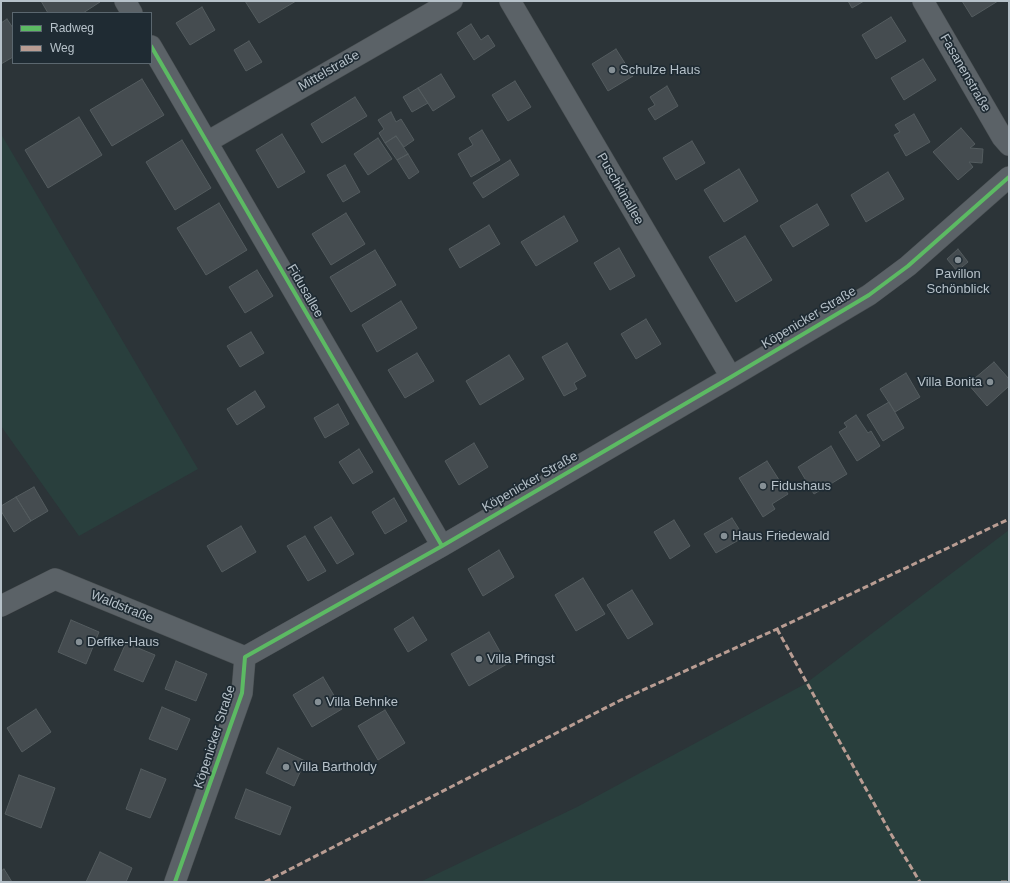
<!DOCTYPE html>
<meta charset="utf-8">
<style>
body{margin:0}
#map{position:relative;width:1010px;height:883px;overflow:hidden;background:#2c3438;font-family:Arial,sans-serif}
canvas{display:block}
.frame{position:absolute;inset:0;border:2px solid #b6c1c9;pointer-events:none}
.legend{position:absolute;left:12px;top:12px;width:140px;height:52px;box-sizing:border-box;background:#1f2b33;border:1px solid #5b676f;margin:0;padding:5px 7px;list-style:none;font-size:12px;color:#b6c1c9}
.legend li{display:flex;align-items:center;gap:8px;height:20px}
.legend b{width:20px;border:1px solid #5b676f}
</style>
<div id="map">
<canvas width="1010" height="883"></canvas>
<div class="frame"></div>
<ul class="legend">
<li><b style="height:5px;background:#5cba63"></b>Radweg</li>
<li><b style="height:5px;background:#b99d93"></b>Weg</li>
</ul>
</div>
<script>
const ctx = document.querySelector('canvas').getContext('2d');
ctx.lineJoin = 'round';
function fill(path, color) { ctx.fillStyle = color; ctx.fill(path, 'evenodd'); }
const poly = rows => new Path2D(rows.map(r => 'M' + r).join(''));
function strokePath(path, color, width, dash) { ctx.strokeStyle = color; ctx.lineWidth = width; ctx.lineCap = dash ? 'butt' : 'round'; ctx.setLineDash(dash || []); ctx.stroke(path); }
function drawText(font, color, halo, rows, align = 'center') {
  ctx.font = font + ' Arial,sans-serif'; ctx.lineWidth = 3.5; ctx.setLineDash([]); ctx.textBaseline = 'middle'; ctx.strokeStyle = halo; ctx.fillStyle = color; for (const [text, x, y, turn = 0] of rows) {
    ctx.save(); ctx.translate(x, y); ctx.rotate((+turn || 0) * Math.PI / 180); ctx.textAlign = isNaN(turn) ? turn : align; if (halo) ctx.strokeText(text, 0, 0); ctx.fillText(text, 0, 0); ctx.restore();
  }
}
fill(poly([
 [1,134,198,469,79,536,1,426],
 [1009,530,1009,882,420,882,577,807,805,684]
]), '#293f3d');
const building = poly([
 [41,1,99,1,100,2,83,13,48,13,41,1],
 [245,1,296,1,259,23,245,1],
 [848,1,864,1,852,8,848,1],
 [962,1,998,1,972,17,962,1],
 [202,7,215,30,190,45,176,23,202,7],
 [891,17,906,41,876,59,862,35,891,17],
 [7,19,13,28,13,57,1,64,1,23,7,19],
 [471,24,481,40,488,35,495,46,474,60,457,33,471,24],
 [249,41,262,62,246,71,234,50,249,41],
 [616,49,633,76,608,91,592,64,616,49],
 [923,59,936,80,904,100,891,78,923,59],
 [441,74,455,97,433,111,418,88,441,74],
 [142,79,164,115,112,146,90,110,142,79],
 [515,81,531,107,508,121,492,95,515,81],
 [667,86,678,106,655,120,648,109,655,105,650,97,667,86],
 [418,88,428,103,412,112,403,97,418,88],
 [355,97,367,116,322,143,311,124,355,97],
 [391,112,396,122,401,119,414,140,404,147,396,136,385,143,379,133,384,129,378,120,391,112],
 [914,114,930,142,906,156,894,135,900,132,895,125,914,114],
 [79,117,102,155,48,188,25,150,79,117],
 [961,128,975,144,970,148,983,149,982,163,969,162,973,167,958,180,933,152,961,128],
 [482,130,500,160,471,177,458,154,473,145,469,138,482,130],
 [282,134,305,172,278,188,256,150,282,134],
 [396,136,408,154,397,160,385,143,396,136],
 [378,138,392,159,368,175,354,154,378,138],
 [182,140,211,188,175,210,146,162,182,140],
 [692,141,705,163,676,180,663,158,692,141],
 [408,154,419,172,409,179,397,160,408,154],
 [510,160,519,175,483,198,473,183,510,160],
 [345,165,360,192,343,202,327,175,345,165],
 [739,169,758,201,724,222,704,190,739,169],
 [888,172,904,199,866,222,851,195,888,172],
 [219,203,247,250,206,275,177,228,219,203],
 [817,204,829,225,793,247,780,226,817,204],
 [346,213,365,244,331,265,312,234,346,213],
 [564,216,578,241,536,266,521,242,564,216],
 [489,225,500,244,460,268,449,249,489,225],
 [745,236,772,280,736,302,709,257,745,236],
 [619,248,635,276,610,290,594,263,619,248],
 [958,249,968,262,957,271,947,259,958,249],
 [375,250,396,285,351,312,330,277,375,250],
 [257,270,273,296,245,313,229,287,257,270],
 [401,301,417,328,377,352,362,325,401,301],
 [646,319,661,344,636,359,621,334,646,319],
 [251,332,264,353,240,367,227,346,251,332],
 [567,343,586,376,574,383,577,389,564,396,542,357,567,343],
 [417,353,434,381,405,398,388,370,417,353],
 [509,355,524,379,480,405,466,381,509,355],
 [994,362,1009,379,1009,386,987,406,968,384,994,362],
 [906,373,920,397,895,412,880,389,906,373],
 [255,391,265,407,237,425,227,409,255,391],
 [889,402,904,428,883,441,867,415,889,402],
 [338,404,349,424,325,438,314,418,338,404],
 [856,415,868,433,871,431,880,446,857,461,839,432,847,427,844,423,856,415],
 [474,443,488,467,459,485,445,461,474,443],
 [831,446,847,474,814,494,798,467,831,446],
 [359,449,373,472,353,484,339,462,359,449],
 [767,461,788,494,772,504,775,509,763,517,739,478,767,461],
 [34,487,48,511,31,521,16,497,34,487],
 [16,497,31,521,14,532,1,511,1,506,16,497],
 [394,498,407,521,385,534,372,512,394,498],
 [331,517,354,554,337,564,314,527,331,517],
 [732,518,744,537,716,553,704,534,732,518],
 [674,520,690,546,670,559,654,532,674,520],
 [241,526,256,552,222,572,207,546,241,526],
 [305,536,326,571,308,581,287,546,305,536],
 [499,550,514,577,483,596,468,569,499,550],
 [583,578,605,614,576,631,555,595,583,578],
 [632,590,653,624,628,639,607,605,632,590],
 [413,617,427,640,408,652,394,629,413,617],
 [71,620,99,632,86,664,58,652,71,620],
 [489,632,507,664,469,686,451,654,489,632],
 [126,643,155,655,143,682,114,670,126,643],
 [176,661,207,674,196,701,165,689,176,661],
 [323,677,342,709,312,727,293,695,323,677],
 [162,707,190,719,177,750,149,739,162,707],
 [36,709,51,732,22,752,7,728,36,709],
 [385,710,405,743,378,760,358,726,385,710],
 [278,748,305,761,294,786,266,773,278,748],
 [141,769,166,779,150,818,126,809,141,769],
 [19,775,55,788,41,828,5,814,19,775],
 [246,789,291,807,280,835,235,818,246,789],
 [100,852,132,868,126,882,86,882,100,852],
 [4,869,12,882,1,882,1,871,4,869]
]);
fill(building, '#454c50');
strokePath(building, '#545c5f', 1);
const minor = poly([
 [125,1,132,13],
 [510,1,731,377],
 [923,1,1002,137,1009,145],
 [151,46,442,546],
 [207,142,452,1],
 [1,606,55,579,245,657],
 [175,882,242,693,245,657,442,546,731,377,869,295,908,266,1009,177]
]);
strokePath(minor, '#4a5053', 22);
strokePath(minor, '#5b6267', 21);
strokePath(poly([
 [777,629,891,834,920,882],
 [265,882,619,701,777,629,1009,519],
 [1001,882,1009,882]
]), '#b99d93', 3, [6, 3]);
strokePath(poly([
 [151,46,442,546],
 [175,882,242,693,245,657,442,546,731,377,869,295,908,266,1009,177]
]), '#5cba63', 4);
for (const [x, y, r, color] of [
 [612,70,4,"#869096"],
 [958,260,4,"#869096"],
 [990,382,4,"#869096"],
 [763,486,4,"#869096"],
 [724,536,4,"#869096"],
 [79,642,4,"#869096"],
 [479,659,4,"#869096"],
 [318,702,4,"#869096"],
 [286,767,4,"#869096"]
]) { const dot = new Path2D(); dot.arc(x, y, r, 0, 2 * Math.PI); ctx.fillStyle = color; ctx.fill(dot); strokePath(dot, '#1f2b33', 1.5); }
drawText('13px', '#b6c1c9', '#1f2b33', [
 ["Schulze Haus",620,70],
 ["Pavillon",958,274,"center"],
 ["Schönblick",958,289,"center"],
 ["Villa Bonita",982,382,"right"],
 ["Fidushaus",771,486],
 ["Haus Friedewald",732,536],
 ["Deffke-Haus",87,642],
 ["Villa Pfingst",487,659],
 ["Villa Behnke",326,702],
 ["Villa Bartholdy",294,767]
], 'left');
drawText('13px', '#b6c1c9', '#1f2b33', [
 ["Mittelstraße",329,71,-30],
 ["Fasanenstraße",965,73,60],
 ["Puschkinallee",620,189,60],
 ["Fidusallee",305,291,60],
 ["Köpenicker Straße",809,318,-31],
 ["Köpenicker Straße",530,482,-30],
 ["Waldstraße",122,607,22],
 ["Köpenicker Straße",215,737,-72]
]);
</script>
